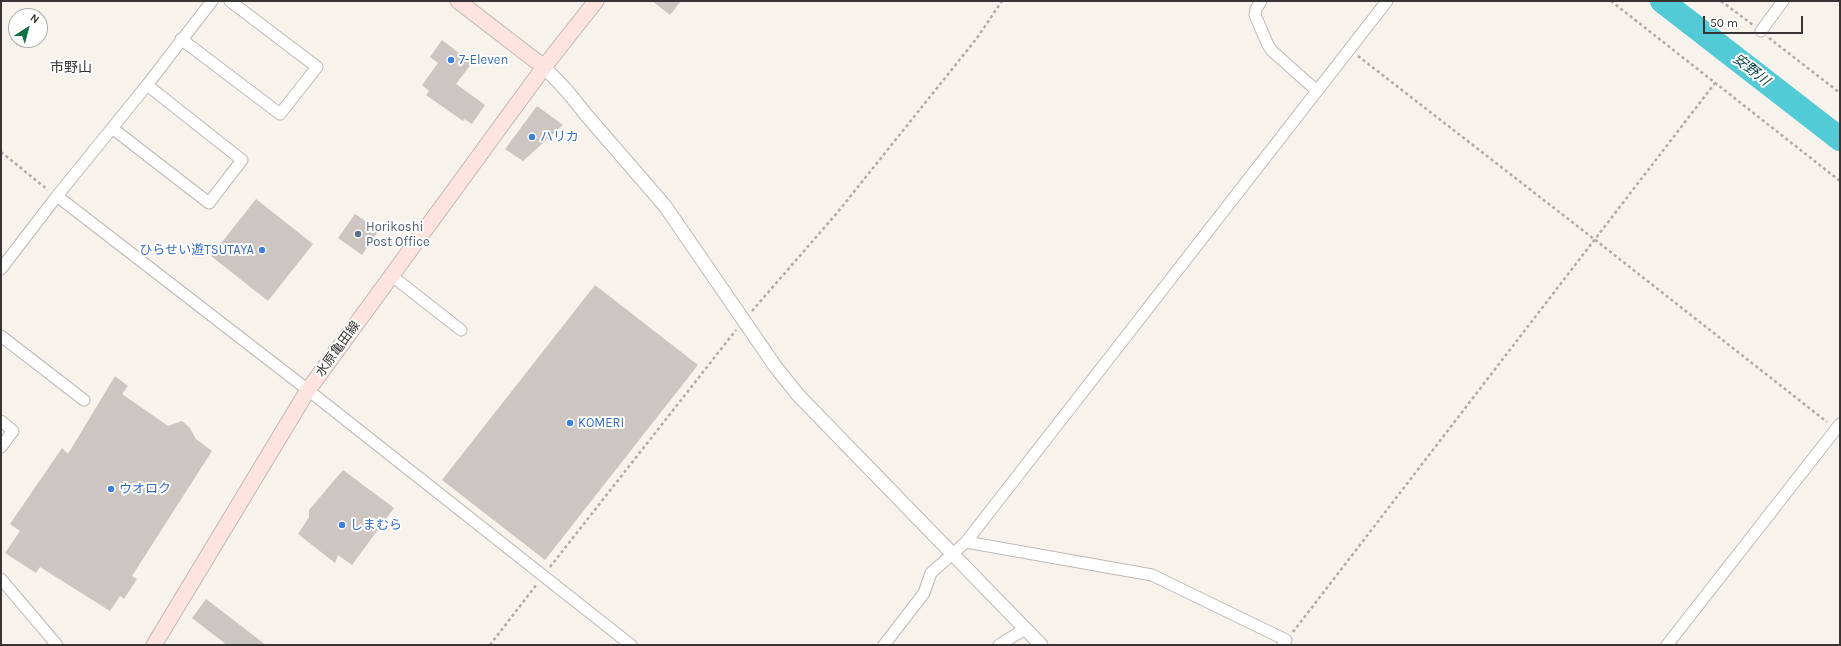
<!DOCTYPE html>
<meta charset="utf-8">
<style>
body{margin:0}
#map{position:relative;width:1841px;height:646px;overflow:hidden;background:#f8f2ed;font-family:Karla,sans-serif}
canvas{display:block}
.frame{position:absolute;inset:0;border:2px solid #373433;pointer-events:none}
.north{position:absolute;left:8px;top:8px;width:40px;height:40px;box-sizing:border-box;background:#fff;border:1px solid #afaead;border-radius:50%;rotate:36deg;font-size:11px;font-weight:700;line-height:16px;text-align:center;color:#373433}
.north::after{content:'';display:block;margin:auto;width:14px;height:18px;background:#117147;clip-path:polygon(50% 0,100% 100%,50% 72%,0 100%)}
.scale{position:absolute;left:1703px;top:16px;width:100px;height:18px;box-sizing:border-box;border:2px solid #373433;border-top:0;padding-left:5px;font-size:12px;line-height:14px;white-space:nowrap;color:#373433;-webkit-text-stroke:3px #fff;paint-order:stroke}
</style>
<div id="map">
<canvas width="1841" height="646"></canvas>
<div class="frame"></div>
<div class="north">N</div>
<div class="scale">50 m</div>
</div>
<script>
const ctx = document.querySelector('canvas').getContext('2d');
ctx.lineJoin = 'round';
const poly = rows => new Path2D(rows.map(r => 'M' + r).join(''));
function strokePath(path, color, width, dash) { ctx.strokeStyle = color; ctx.lineWidth = width; ctx.lineCap = dash ? 'butt' : 'round'; ctx.setLineDash(dash || []); ctx.stroke(path); }
function fill(path, color) { ctx.fillStyle = color; ctx.fill(path, 'evenodd'); }
function drawText(font, color, halo, rows, align = 'center') {
  ctx.font = font + ' Karla,"Noto Sans JP",sans-serif'; ctx.lineWidth = 4; ctx.setLineDash([]); ctx.textBaseline = 'middle'; ctx.strokeStyle = halo; ctx.fillStyle = color; for (const [text, x, y, turn = 0] of rows) {
    ctx.save(); ctx.translate(x, y); ctx.rotate((+turn || 0) * Math.PI / 180); ctx.textAlign = isNaN(turn) ? turn : align; if (halo) ctx.strokeText(text, 0, 0); ctx.fillText(text, 0, 0); ctx.restore();
  }
}
strokePath(poly([
 [1662,1,1840,139]
]), '#53cbd7', 24);
fill(poly([
 [652,1,681,1,670,15],
 [442,40,472,63,456,84,485,105,472,124,464,119,463,121,426,95,429,91,422,85,438,63,430,57],
 [537,106,563,125,523,161,505,149],
 [256,199,313,244,268,301,211,256],
 [355,214,379,230,362,255,338,238],
 [595,285,698,365,545,560,442,480],
 [115,376,128,386,122,394,168,426,182,421,190,428,196,439,212,451,132,576,137,579,124,599,120,596,110,611,40,567,36,573,5,553,20,531,10,524,62,448,68,454],
 [343,470,394,508,352,565,338,555,335,563,298,534,309,517,309,510],
 [206,599,266,645,227,645,192,618]
]), '#ccc5c1');
const minor = poly([
 [1261,1,1256,9,1255,15,1268,45,1272,51,1316,90],
 [1761,31,1783,1],
 [181,39,280,114,317,67,230,1],
 [112,128,209,203,242,160,147,85],
 [57,196,308,390,631,645],
 [1,269,57,196,147,85,212,1],
 [392,276,461,330],
 [1,336,84,400],
 [1,421,13,431,1,447],
 [966,542,1152,575,1286,640,1283,645],
 [1,579,57,645],
 [884,645,924,593,931,573,966,542,1387,1],
 [999,645,1025,629],
 [1667,645,1840,424]
]);
const tertiary = poly([
 [544,67,567,91,588,117,665,206,775,366,798,395,1041,645]
]);
const secondary = poly([
 [458,1,544,67],
 [154,645,308,390,544,67,596,1]
]);
strokePath(minor, '#bfb9b4', 13);
strokePath(tertiary, '#bfb9b4', 15);
strokePath(secondary, '#bfb9b4', 17);
strokePath(poly([
 [1611,1,1840,181],
 [1721,1,1753,25],
 [1769,38,1840,93],
 [1358,56,1594,239,1827,422],
 [1,152,48,190],
 [752,311,837,213,977,38,1002,1],
 [550,567,736,330],
 [1293,632,1715,83],
 [490,645,537,584]
]), '#afaaa7', 2.5, [3, 3]);
strokePath(minor, '#fff', 11);
strokePath(tertiary, '#fff', 13);
strokePath(secondary, '#fee4e0', 15);
for (const [x, y, r, color] of [
 [451,60,4,"#3f7fe0"],
 [532,137,4,"#3f7fe0"],
 [358,234,4,"#5c6f8a"],
 [262,250,4,"#3f7fe0"],
 [570,423,4,"#3f7fe0"],
 [111,489,4,"#3f7fe0"],
 [342,525,4,"#3f7fe0"]
]) { const dot = new Path2D(); dot.arc(x, y, r, 0, 2 * Math.PI); ctx.fillStyle = color; ctx.fill(dot); strokePath(dot, '#fff', 1.5); }
drawText('13px', '#366cbe', '#fff', [
 ["7-Eleven",459,60],
 ["ハリカ",540,137],
 ["ひらせい遊TSUTAYA",254,250,"right"],
 ["KOMERI",578,423],
 ["ウオロク",119,489],
 ["しまむら",350,525]
], 'left');
drawText('13px', '#4e5e75', '#fff', [
 ["Horikoshi",366,227],
 ["Post Office",366,242]
], 'left');
drawText('13px', '#373433', '#fff', [
 ["水原亀田線",338,349,-54]
]);
drawText('14px', '#373433', '#fff', [
 ["市野山",71,68]
]);
drawText('italic 14px', '#053f44', '#fff', [
 ["安野川",1751,70,38]
]);
</script>
